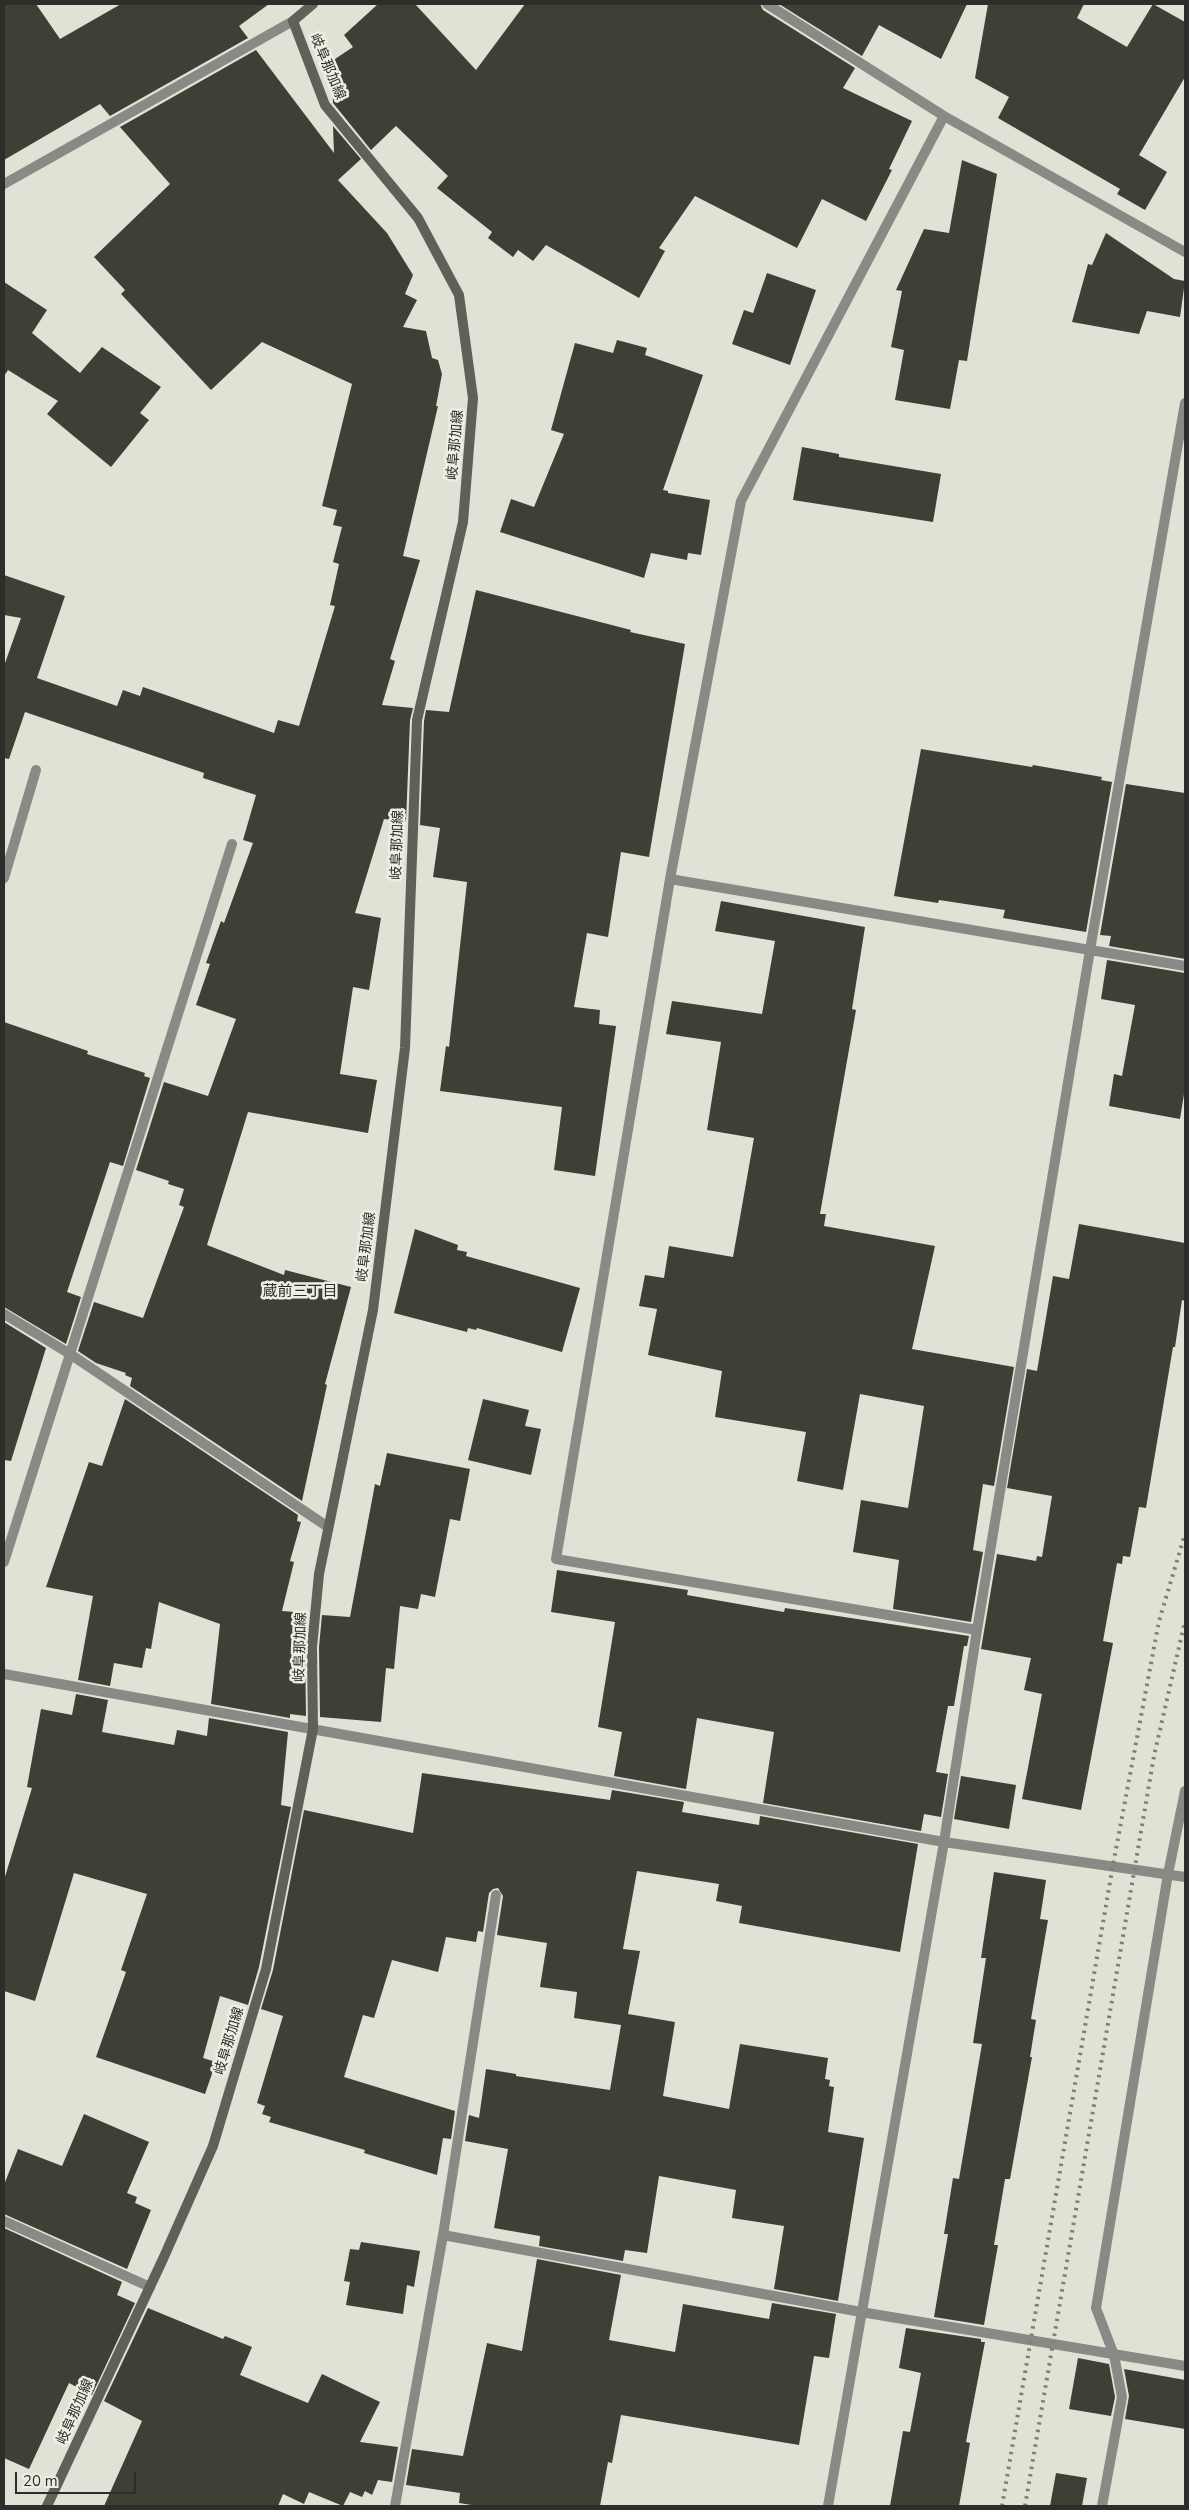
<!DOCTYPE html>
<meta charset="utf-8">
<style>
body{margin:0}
#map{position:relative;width:1189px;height:2510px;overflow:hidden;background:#e1e1d5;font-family:"Nunito Sans",sans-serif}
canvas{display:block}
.frame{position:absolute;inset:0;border:5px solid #2d2e29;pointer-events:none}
.scale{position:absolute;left:15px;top:2472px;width:121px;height:22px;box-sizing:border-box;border:2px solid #2d2e29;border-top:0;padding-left:6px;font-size:15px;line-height:18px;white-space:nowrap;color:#2d2e29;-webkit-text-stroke:4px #eeefe2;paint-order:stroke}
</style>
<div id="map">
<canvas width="1189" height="2510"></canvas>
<div class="frame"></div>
<div class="scale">20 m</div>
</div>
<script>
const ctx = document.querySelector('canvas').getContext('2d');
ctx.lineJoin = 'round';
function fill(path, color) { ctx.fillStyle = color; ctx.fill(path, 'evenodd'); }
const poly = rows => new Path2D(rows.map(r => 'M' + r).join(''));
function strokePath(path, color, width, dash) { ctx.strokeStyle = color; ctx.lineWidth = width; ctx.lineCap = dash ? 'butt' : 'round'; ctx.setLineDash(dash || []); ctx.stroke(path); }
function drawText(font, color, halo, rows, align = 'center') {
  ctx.font = font + ' "Nunito Sans","Noto Sans JP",sans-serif'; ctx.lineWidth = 5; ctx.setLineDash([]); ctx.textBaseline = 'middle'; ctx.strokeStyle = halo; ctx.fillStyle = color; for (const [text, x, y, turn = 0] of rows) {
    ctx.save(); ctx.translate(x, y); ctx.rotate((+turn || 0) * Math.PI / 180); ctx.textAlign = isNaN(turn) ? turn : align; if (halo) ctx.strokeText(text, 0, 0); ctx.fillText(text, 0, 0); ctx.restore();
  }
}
fill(poly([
 [4,4,36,4,60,39,121,4,269,4,239,26,248,38,110,116,100,104,4,160],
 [378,4,415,4,476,70,525,4,760,4,763,10,855,68,843,88,912,121,889,169,892,170,866,221,822,199,797,248,695,196,659,248,665,251,639,298,546,245,533,261,518,250,513,257,488,238,492,232,437,188,448,176,396,126,371,150,333,103,332,61,353,47,344,35],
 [779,4,967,4,941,59,879,25,862,56],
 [988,4,1084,4,1077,18,1127,47,1153,4,1185,22,1185,77,1139,155,1167,172,1145,210,1117,194,1120,189,998,118,1009,97,975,78],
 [256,50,334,153,333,126,361,159,338,180,387,233,413,275,405,294,417,300,403,327,426,331,432,358,438,360,442,374,436,406,438,406,403,556,420,560,390,659,395,661,382,705,413,708,410,720,406,822,384,819,355,913,381,918,369,990,353,987,340,1074,377,1080,368,1133,248,1112,207,1245,284,1275,285,1270,351,1287,325,1384,327,1385,302,1501,130,1386,132,1378,125,1375,126,1373,96,1363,78,1351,94,1302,143,1318,184,1207,179,1205,184,1189,168,1184,169,1181,136,1170,164,1082,208,1096,236,1019,196,1005,210,964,206,963,221,921,224,923,253,843,243,840,256,795,203,778,204,773,25,712,9,759,4,758,4,666,21,618,4,615,4,575,65,596,37,678,117,706,123,690,140,696,143,687,274,733,278,720,299,726,335,606,330,605,339,564,333,562,342,527,333,525,337,510,322,506,352,384,262,342,211,390,121,294,125,290,94,257,170,184,120,127],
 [962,160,997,174,967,361,959,360,950,409,895,400,904,350,891,347,902,291,896,290,924,229,949,233],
 [1106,233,1174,279,1185,281,1180,317,1147,311,1139,334,1072,322,1088,264,1092,265],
 [767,273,816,290,790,365,732,344,744,310,753,313],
 [4,282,47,310,32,333,80,373,102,347,161,387,140,413,149,420,111,467,47,414,58,401,8,370,4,376],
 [617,340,647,348,645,355,703,375,663,490,668,491,668,493,710,500,701,555,688,553,687,560,651,553,644,578,500,532,511,499,534,507,564,434,551,430,575,343,613,353],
 [802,447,839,454,839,457,941,474,933,522,793,500],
 [476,590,631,630,630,632,685,644,649,857,621,852,608,937,587,933,574,1007,600,1010,599,1024,616,1026,595,1176,554,1170,562,1107,440,1091,446,1046,449,1047,467,882,433,877,440,828,420,825,424,721,426,710,449,712],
 [921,749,1032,767,1033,765,1102,777,1101,780,1112,782,1086,932,1003,918,1005,910,939,900,938,903,894,896],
 [1126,784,1185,793,1185,959,1109,946,1111,936,1100,935],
 [721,901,865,927,852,1009,856,1010,820,1214,826,1214,824,1226,935,1246,912,1349,1014,1367,994,1486,983,1484,973,1550,983,1552,971,1622,893,1609,899,1560,853,1552,861,1500,908,1508,924,1406,860,1394,843,1490,797,1481,806,1432,715,1417,722,1371,648,1355,657,1309,639,1306,645,1275,664,1278,669,1246,733,1257,754,1138,707,1130,721,1042,666,1034,672,1001,762,1014,775,941,715,931],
 [1107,960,1185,973,1185,1088,1180,1119,1109,1106,1114,1074,1122,1076,1135,1005,1101,999],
 [4,1022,88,1051,87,1054,145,1073,144,1076,150,1078,123,1166,110,1162,67,1292,81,1297,66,1344,4,1307],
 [1079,1224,1185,1243,1185,1301,1182,1300,1175,1347,1173,1347,1146,1508,1139,1507,1130,1557,1123,1556,1122,1564,1117,1563,1103,1641,1113,1643,1081,1810,1022,1799,1042,1694,1024,1690,1031,1658,981,1649,997,1554,1036,1561,1037,1556,1042,1557,1052,1496,1007,1488,1027,1369,1037,1371,1053,1276,1069,1279],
 [415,1229,458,1245,457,1250,467,1252,466,1256,580,1288,562,1352,477,1328,476,1330,468,1328,467,1332,394,1313],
 [4,1322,46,1348,11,1461,4,1460],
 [125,1399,298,1515,297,1521,301,1522,290,1561,294,1562,282,1611,308,1613,305,1647,306,1716,290,1714,290,1718,211,1704,220,1624,159,1602,151,1649,146,1648,142,1668,114,1663,110,1686,78,1680,93,1596,46,1587,89,1462,102,1466],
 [483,1399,529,1410,525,1426,541,1429,531,1475,468,1460],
 [387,1453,470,1469,460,1521,450,1519,435,1597,421,1594,418,1609,400,1606,394,1669,386,1668,381,1722,320,1717,319,1647,322,1615,350,1617,375,1484,380,1486],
 [557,1570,688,1590,687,1595,784,1612,785,1608,969,1636,967,1646,964,1646,954,1706,948,1706,936,1772,948,1774,941,1817,924,1814,921,1831,763,1803,774,1732,697,1718,686,1789,614,1776,622,1732,598,1727,615,1622,551,1612],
 [76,1694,108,1700,102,1732,174,1745,177,1730,207,1736,209,1718,288,1732,281,1805,291,1807,259,1967,248,2005,220,1996,203,2058,216,2062,205,2094,96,2057,126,1972,121,1970,147,1894,74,1873,35,2001,4,1991,4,1880,32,1788,27,1787,41,1709,72,1715],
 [422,1773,610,1800,612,1790,684,1802,682,1812,759,1825,760,1816,918,1844,900,1952,739,1923,742,1906,716,1901,719,1884,637,1871,623,1949,640,1951,628,2014,675,2022,663,2096,729,2109,740,2044,828,2058,825,2079,830,2080,829,2086,834,2087,828,2132,864,2138,838,2301,774,2289,784,2226,732,2218,736,2190,659,2176,647,2253,625,2250,623,2261,539,2246,540,2236,494,2228,508,2149,465,2141,469,2115,479,2118,486,2069,516,2074,516,2076,610,2090,621,2025,574,2018,577,1992,540,1987,547,1943,497,1935,503,1896,498,1888,493,1889,489,1893,483,1932,478,1931,476,1942,446,1937,438,1972,392,1960,374,2018,363,2015,344,2077,455,2111,451,2139,443,2138,437,2175,364,2153,365,2150,269,2122,271,2117,262,2114,265,2106,257,2103,283,2016,261,2009,273,1970,304,1810,413,1833],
 [961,1776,1016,1785,1009,1829,954,1819],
 [994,1872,1046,1880,1040,1919,1048,1920,1031,2019,1036,2020,1030,2057,1032,2057,1010,2179,1005,2179,994,2245,998,2245,984,2325,934,2317,948,2234,944,2234,953,2178,959,2179,982,2044,973,2043,986,1958,981,1958],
 [84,2114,149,2142,127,2193,137,2197,135,2203,151,2210,127,2269,4,2214,4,2185,18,2149,62,2166],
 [4,2228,122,2282,117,2295,135,2303,92,2395,69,2383,29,2469,4,2458],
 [361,2242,420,2251,414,2287,407,2285,403,2314,346,2305,350,2282,344,2281,350,2249,359,2250],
 [537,2259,621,2275,609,2340,675,2352,683,2304,769,2319,772,2303,836,2314,829,2358,814,2356,799,2445,621,2415,612,2463,608,2462,600,2506,478,2506,459,2503,460,2493,406,2485,412,2449,463,2456,487,2343,522,2351],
 [148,2308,223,2339,225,2336,252,2347,240,2375,308,2403,322,2374,380,2402,360,2442,398,2447,392,2482,378,2480,372,2495,365,2491,362,2497,350,2492,343,2506,309,2492,304,2504,283,2494,278,2506,104,2506,142,2421,104,2401],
 [906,2328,981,2339,981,2342,985,2342,966,2442,970,2443,959,2506,890,2506,903,2431,910,2432,921,2373,899,2368],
 [1078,2358,1109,2364,1115,2397,1111,2416,1069,2409],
 [1124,2369,1185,2380,1185,2429,1125,2419,1129,2396],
 [1056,2473,1087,2478,1082,2506,1050,2506]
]), '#3f3f36');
strokePath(poly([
 [767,4,944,116,1185,252],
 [944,116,741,501,670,879,556,1559,977,1630],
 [4,184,293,21],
 [4,878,36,770],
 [670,879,1185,966],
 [4,1314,70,1354,328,1527],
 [4,1562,232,844],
 [4,1674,944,1842,1185,1877],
 [4,2221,150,2287],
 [443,2235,861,2312,1185,2366],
 [395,2506,443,2235,496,1895],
 [828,2506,944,1842,977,1630,1090,950,1185,403],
 [1102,2506,1122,2397,1114,2355,1096,2308,1168,1874,1185,1791]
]), '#898985', 10);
strokePath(poly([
 [47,2506,163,2259,213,2146,266,1969,313,1729,312,1647,319,1574,373,1310,405,1048,417,720,463,522,473,398,459,295,418,218,325,105,293,21,313,4]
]), '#606059', 10);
strokePath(poly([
 [1002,2506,1113,1865,1159,1621,1185,1534],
 [1025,2506,1154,1756,1185,1621]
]), '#7e7f77', 4, [2.5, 5]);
drawText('14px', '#2d2e29', '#eeefe2', [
 ["岐阜那加線",327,67,67],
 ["岐阜那加線",456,445,-85],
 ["岐阜那加線",398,845,-88],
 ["岐阜那加線",367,1247,-83],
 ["岐阜那加線",301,1647,-88],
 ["岐阜那加線",230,2041,-73],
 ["岐阜那加線",76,2412,-66]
]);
drawText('15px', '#2d2e29', '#eeefe2', [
 ["蔵前三丁目",300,1292]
]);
</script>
